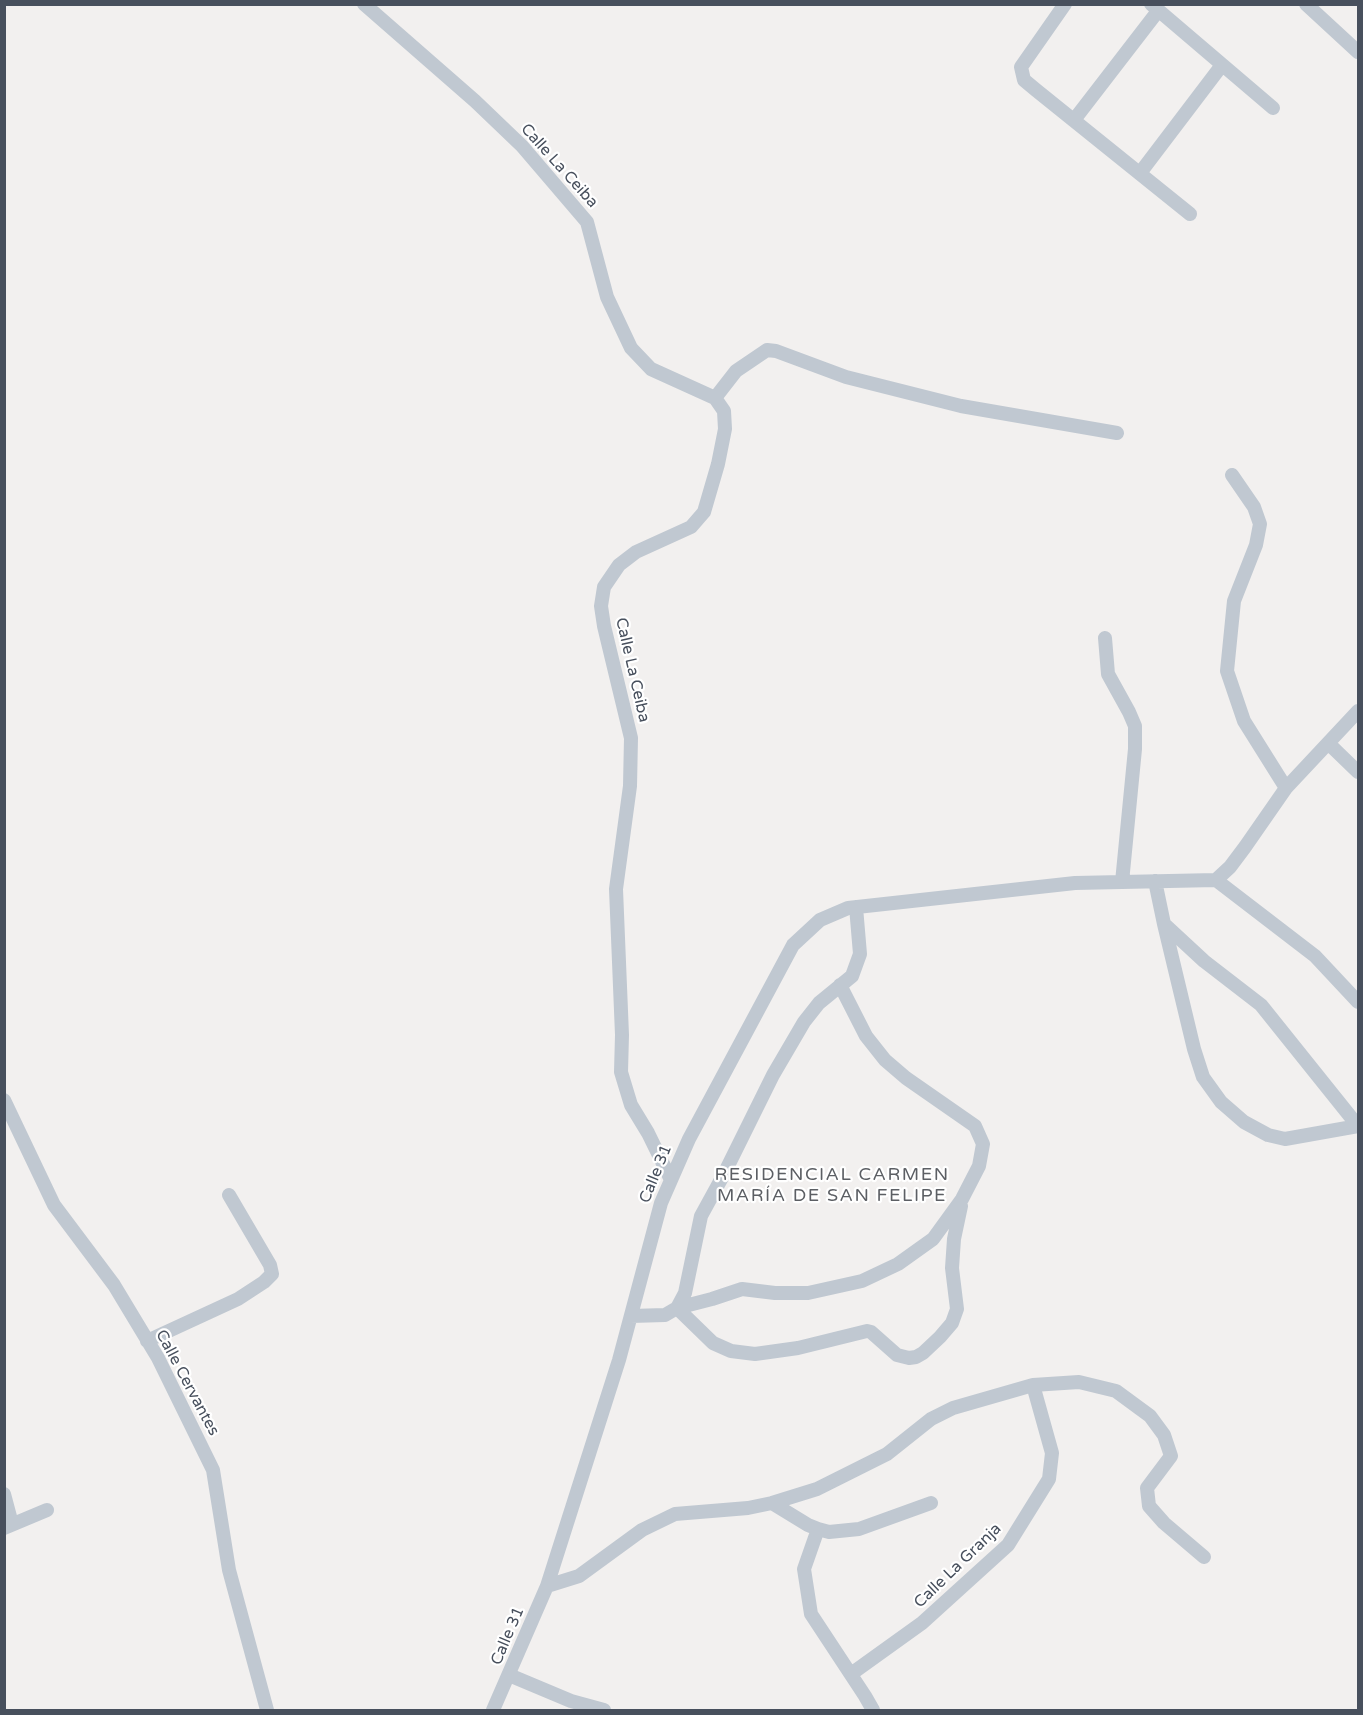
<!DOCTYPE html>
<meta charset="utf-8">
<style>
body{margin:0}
#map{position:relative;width:1363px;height:1715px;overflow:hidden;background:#f2f0ef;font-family:"Varela Round",sans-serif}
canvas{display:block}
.frame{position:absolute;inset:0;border:6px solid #48505d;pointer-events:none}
</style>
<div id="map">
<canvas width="1363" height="1715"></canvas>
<div class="frame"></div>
</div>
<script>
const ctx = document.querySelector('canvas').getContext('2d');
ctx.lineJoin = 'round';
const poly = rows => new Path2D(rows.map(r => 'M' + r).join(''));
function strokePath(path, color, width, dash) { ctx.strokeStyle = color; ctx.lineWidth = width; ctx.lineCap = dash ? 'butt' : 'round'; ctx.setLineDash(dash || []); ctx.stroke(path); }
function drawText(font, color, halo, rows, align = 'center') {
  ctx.font = font + ' "Varela Round",sans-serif'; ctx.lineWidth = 4.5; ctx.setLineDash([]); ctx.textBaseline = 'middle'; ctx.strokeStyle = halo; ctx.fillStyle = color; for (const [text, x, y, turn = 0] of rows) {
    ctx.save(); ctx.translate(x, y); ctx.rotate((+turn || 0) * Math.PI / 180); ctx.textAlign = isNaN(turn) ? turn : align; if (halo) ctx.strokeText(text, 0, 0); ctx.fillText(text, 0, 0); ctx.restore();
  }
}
strokePath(poly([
 [364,4,475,101,522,146,587,222,607,297,631,348,651,369,715,398,724,411,725,429,718,464,704,512,691,527,636,552,619,565,604,587,601,606,604,626,631,738,630,786,616,889,622,1035,621,1072,631,1105,648,1133,671,1180],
 [1065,4,1021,67,1024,80,1036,90,1190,214],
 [1151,4,1273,108],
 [1306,4,1358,52],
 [1074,120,1158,11],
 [1140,173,1222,65],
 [715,398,736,371,767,350,776,351,846,377,961,406,1117,433],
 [1232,475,1254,507,1260,524,1256,545,1234,601,1227,671,1244,721,1286,788],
 [1105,638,1108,674,1129,712,1135,726,1135,749,1122,882],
 [1328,743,1358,772],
 [1216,880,1315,956,1358,1002],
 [1155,881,1164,924,1194,1049,1203,1077,1221,1102,1244,1122,1268,1135,1285,1139,1358,1126],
 [1164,924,1204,961,1261,1005,1358,1126],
 [4,1100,54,1205,114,1285,158,1358,213,1470,229,1570,267,1710],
 [677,1308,712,1299,742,1289,775,1293,808,1293,862,1281,898,1264,933,1239,962,1199,979,1166,983,1144,975,1126,906,1078,885,1060,866,1036,840,985],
 [677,1308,713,1343,731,1351,755,1354,798,1348,867,1331,871,1332,897,1355,909,1358,916,1357,923,1353,940,1337,952,1323,957,1309,952,1268,954,1239,961,1206],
 [631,1316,665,1315,677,1308,685,1293,701,1216,724,1174,773,1075,804,1022,819,1003,852,976,860,954,856,907],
 [147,1341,238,1299,264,1282,272,1274,270,1265,229,1195],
 [4,1494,12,1524],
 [772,1503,808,1525,818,1529,804,1569,811,1614,865,1696,873,1710],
 [4,1528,47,1510],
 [818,1529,829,1532,859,1529,931,1503],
 [547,1586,579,1576,642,1530,675,1514,748,1508,772,1503,817,1489,887,1454,931,1419,953,1408,1033,1385,1079,1382,1116,1391,1150,1416,1164,1435,1171,1456,1147,1488,1149,1506,1164,1523,1204,1557],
 [851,1674,922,1623,1008,1545,1049,1479,1052,1453,1033,1385],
 [509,1675,571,1701,604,1710],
 [493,1710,547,1586,619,1360,661,1203,689,1139,793,945,820,920,848,908,1075,883,1216,880,1230,867,1245,847,1286,788,1358,711]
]), '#c0c8d1', 14);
drawText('16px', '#48505d', '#fff', [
 ["Calle La Ceiba",559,166,48],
 ["Calle La Ceiba",632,670,77],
 ["Calle 31",656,1174,-68],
 ["Calle Cervantes",187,1383,62],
 ["Calle La Granja",958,1566,-44],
 ["Calle 31",508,1636,-67]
]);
ctx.letterSpacing = '1.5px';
drawText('18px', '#5c5f64', '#fff', [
 ["RESIDENCIAL CARMEN",832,1175],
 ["MARÍA DE SAN FELIPE",832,1196]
]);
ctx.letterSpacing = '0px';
</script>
